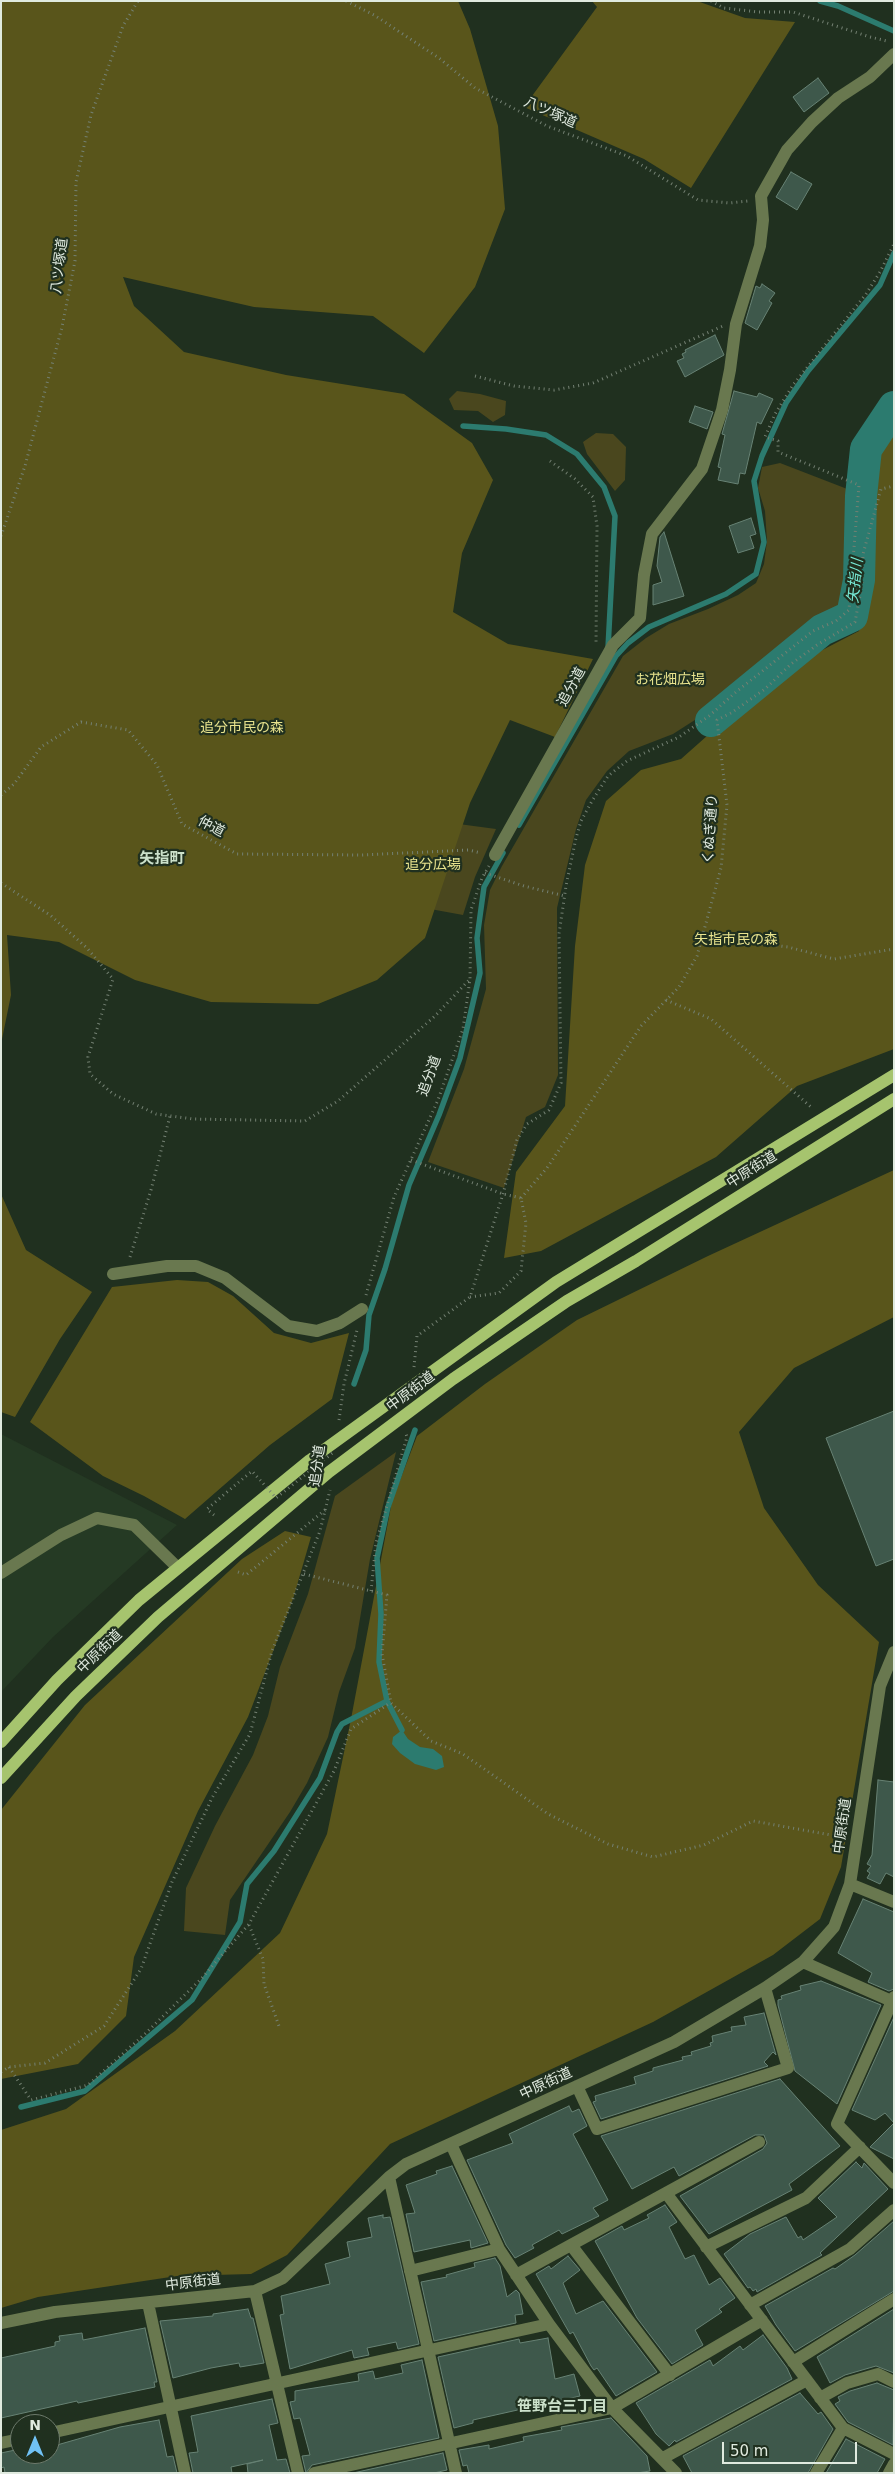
<!DOCTYPE html>
<meta charset="utf-8">
<style>
body{margin:0}
#map{position:relative;width:895px;height:2474px;overflow:hidden;background:#20301f;font-family:"DejaVu Sans",sans-serif}
canvas{display:block}
.frame{position:absolute;inset:0;border:2px solid #e0eadf;pointer-events:none}
.north{position:absolute;left:10px;top:2414px;width:50px;height:50px;box-sizing:border-box;background:#20301f;border:1px solid #6d7a6c;border-radius:50%;rotate:0deg;font-size:14px;font-weight:700;line-height:20px;text-align:center;color:#e0eadf}
.north::after{content:'';display:block;margin:auto;width:18px;height:22px;background:#70c1f4;clip-path:polygon(50% 0,100% 100%,50% 72%,0 100%)}
.scale{position:absolute;left:722px;top:2442px;width:135px;height:22px;box-sizing:border-box;border:2px solid #e0eadf;border-top:0;padding-left:6px;font-size:15px;line-height:18px;white-space:nowrap;color:#e0eadf;-webkit-text-stroke:4px #20301f;paint-order:stroke}
</style>
<div id="map">
<canvas width="895" height="2474"></canvas>
<div class="frame"></div>
<div class="north">N</div>
<div class="scale">50 m</div>
</div>
<script>
const ctx = document.querySelector('canvas').getContext('2d');
ctx.lineJoin = 'round';
function fill(path, color) { ctx.fillStyle = color; ctx.fill(path, 'evenodd'); }
const poly = rows => new Path2D(rows.map(r => 'M' + r).join(''));
function strokePath(path, color, width, dash) { ctx.strokeStyle = color; ctx.lineWidth = width; ctx.lineCap = dash ? 'butt' : 'round'; ctx.setLineDash(dash || []); ctx.stroke(path); }
function drawText(font, color, halo, rows, align = 'center') {
  ctx.font = font + ' "DejaVu Sans","Noto Sans JP",sans-serif'; ctx.lineWidth = 4.5; ctx.setLineDash([]); ctx.textBaseline = 'middle'; ctx.strokeStyle = halo; ctx.fillStyle = color; for (const [text, x, y, turn = 0] of rows) {
    ctx.save(); ctx.translate(x, y); ctx.rotate((+turn || 0) * Math.PI / 180); ctx.textAlign = isNaN(turn) ? turn : align; if (halo) ctx.strokeText(text, 0, 0); ctx.fillText(text, 0, 0); ctx.restore();
  }
}
fill(poly([
 [1,1434,177,1525,53,1637,1,1692]
]), '#253a24');
fill(poly([
 [457,391,480,394,506,401,505,415,493,422,478,411,454,410,449,399],
 [596,433,613,434,626,447,625,480,615,491,587,454,583,442],
 [780,463,855,492,858,533,849,591,836,614,801,638,698,718,673,734,629,751,607,771,586,800,576,829,557,908,558,1075,545,1107,526,1117,504,1188,428,1162,464,1069,486,989,484,925,490,890,502,866,623,656,646,638,669,624,708,609,738,595,756,583,764,564,767,541,765,511,758,488,762,467],
 [429,820,496,829,475,877,463,915,403,904],
 [396,1452,370,1559,355,1648,339,1692,328,1737,307,1783,290,1812,230,1900,225,1935,184,1931,186,1888,215,1826,253,1755,268,1716,280,1667,308,1594,335,1496]
]), '#4a471e');
fill(poly([
 [1,1,458,1,470,29,498,126,505,209,475,287,424,353,373,316,254,307,123,277,134,306,184,352,286,375,404,394,472,443,493,480,462,553,453,612,508,644,593,659,555,737,510,720,470,803,425,938,377,980,318,1004,211,1002,135,980,59,942,7,935,11,995,1,1044],
 [592,1,697,1,745,18,795,22,691,188,644,159,524,107,597,7],
 [894,421,894,1049,797,1086,716,1157,541,1251,504,1258,516,1172,565,1106,575,946,585,865,606,801,641,770,681,759,778,673,859,631,875,517,866,449],
 [894,1170,894,1317,794,1368,739,1432,764,1508,818,1585,879,1642,841,1867,820,1919,773,1955,653,2022,390,2144,287,2255,251,2274,177,2276,38,2297,1,2308,1,2130,66,2109,175,2031,280,1933,327,1834,351,1719,392,1501,417,1436,485,1384,577,1320,708,1256],
 [1,1194,26,1250,92,1292,60,1339,15,1417,1,1412],
 [177,1280,208,1282,233,1296,274,1333,311,1343,349,1333,332,1399,270,1445,185,1519,144,1496,103,1476,30,1422,112,1287],
 [285,1531,311,1537,293,1599,248,1717,198,1811,134,1957,126,2016,78,2064,1,2079,1,1810,85,1705,242,1559]
]), '#59551b');
fill(poly([
 [402,1730,408,1739,420,1747,433,1749,442,1756,444,1767,436,1770,415,1764,400,1753,392,1744,393,1737]
]), '#2c7b6f');
strokePath(poly([
 [820,1,838,6,894,31],
 [463,426,506,429,546,435,577,454,604,487,615,516,608,648],
 [519,825,616,656,628,643,649,627,726,594,756,574,764,542,754,481,762,456,786,403,808,371,880,285,894,253],
 [354,1384,366,1350,369,1315,385,1269,409,1185,439,1115,460,1058,480,973,477,938,484,887,503,853],
 [387,1701,402,1730],
 [21,2107,85,2091,192,2000,240,1922,247,1884,274,1851,320,1778,337,1732,342,1724,387,1701,379,1662,381,1614,377,1558,388,1507,415,1430]
]), '#2c7b6f', 5.5);
strokePath(poly([
 [711,721,822,630,852,616,859,580,861,496,866,449,894,407]
]), '#2c7b6f', 32);
const building = poly([
 [818,78,829,93,804,112,793,97,818,78],
 [791,172,812,184,797,210,776,197,791,172],
 [762,284,775,293,769,301,772,303,757,330,745,323,756,286,760,288,762,284],
 [715,335,724,355,685,377,677,361,684,358,682,354,686,352,685,350,715,335],
 [734,391,757,397,759,393,773,399,761,424,757,422,745,474,740,473,738,484,718,480,721,468,718,467,725,435,722,434,734,391],
 [695,406,713,412,707,429,689,422,695,406],
 [751,518,756,534,750,536,754,548,738,553,729,526,751,518],
 [664,532,684,596,653,605,653,585,662,582,657,566,660,537,664,532],
 [894,1411,894,1559,876,1566,826,1438,894,1411],
 [878,1780,894,1782,894,1877,886,1873,880,1884,867,1878,870,1873,867,1871,871,1866,867,1864,872,1855,878,1780],
 [863,1899,894,1912,894,1989,889,1991,868,1982,872,1973,838,1953,863,1899],
 [821,1981,881,2005,837,2104,795,2071,778,2005,778,2000,782,1999,781,1996,801,1990,800,1986,821,1981],
 [764,2013,776,2055,773,2052,764,2062,768,2066,601,2119,593,2102,596,2101,595,2096,636,2084,634,2077,653,2071,653,2068,683,2060,682,2057,692,2055,691,2052,711,2046,710,2043,713,2042,712,2036,732,2031,731,2027,746,2025,744,2017,764,2013],
 [894,2017,894,2159,870,2147,894,2123,885,2113,875,2120,852,2110,894,2017],
 [780,2079,840,2146,789,2184,792,2190,709,2234,680,2196,763,2149,767,2143,764,2135,755,2135,679,2176,674,2167,632,2189,601,2136,780,2079],
 [569,2106,572,2112,579,2109,587,2126,573,2134,608,2200,593,2208,599,2216,562,2234,559,2230,532,2245,534,2248,515,2258,506,2245,467,2160,513,2143,509,2134,569,2106],
 [856,2162,862,2168,864,2163,888,2189,820,2253,822,2255,757,2292,756,2289,753,2291,750,2287,748,2288,724,2254,750,2234,786,2217,798,2238,801,2236,803,2240,837,2217,818,2198,856,2162],
 [452,2166,488,2243,471,2248,470,2240,414,2252,406,2214,415,2213,406,2185,437,2174,436,2171,452,2166],
 [665,2205,677,2222,669,2227,685,2259,694,2255,709,2285,720,2278,735,2298,719,2309,722,2312,695,2330,703,2345,672,2364,637,2318,595,2241,622,2226,624,2230,649,2218,647,2215,665,2205],
 [383,2215,383,2218,390,2217,419,2344,398,2349,396,2342,367,2348,369,2355,354,2358,352,2350,290,2369,280,2315,284,2314,281,2296,330,2284,325,2264,350,2257,347,2242,372,2237,368,2218,383,2215],
 [894,2221,894,2291,795,2351,776,2325,765,2306,833,2268,835,2269,855,2255,894,2221],
 [568,2256,580,2270,563,2283,576,2314,603,2301,657,2372,616,2396,597,2368,594,2370,591,2366,573,2332,570,2334,536,2274,549,2266,551,2269,568,2256],
 [495,2258,500,2266,507,2297,516,2290,519,2293,523,2314,515,2315,516,2323,434,2341,421,2282,447,2277,446,2275,475,2267,474,2263,495,2258],
 [248,2309,251,2318,253,2318,264,2363,240,2367,239,2363,211,2368,173,2378,160,2321,213,2316,213,2314,248,2309],
 [894,2309,894,2373,876,2366,845,2375,830,2383,817,2357,894,2309],
 [145,2328,157,2382,154,2382,155,2387,78,2403,77,2401,1,2418,1,2358,55,2346,55,2342,60,2341,59,2336,82,2333,83,2340,145,2328],
 [763,2335,787,2368,792,2379,676,2442,675,2440,669,2446,656,2434,636,2403,710,2360,713,2366,740,2346,743,2350,763,2335],
 [548,2338,555,2379,574,2374,580,2396,473,2420,473,2423,454,2428,438,2357,519,2339,520,2343,548,2338],
 [422,2360,439,2438,312,2465,306,2473,302,2456,310,2455,300,2418,294,2419,290,2402,295,2401,295,2391,359,2381,358,2374,373,2371,375,2379,403,2373,401,2365,422,2360],
 [877,2383,894,2390,893,2445,848,2422,835,2404,840,2401,838,2397,850,2391,877,2383],
 [800,2393,818,2414,821,2412,833,2429,808,2473,692,2473,683,2456,800,2393],
 [272,2399,278,2423,269,2425,277,2460,286,2459,290,2473,248,2473,247,2464,263,2460,231,2467,232,2473,193,2473,189,2453,198,2452,191,2416,272,2399],
 [611,2418,647,2456,650,2471,637,2473,469,2473,467,2465,463,2466,459,2450,489,2445,489,2449,524,2441,523,2437,562,2430,561,2427,611,2418],
 [159,2420,167,2457,173,2456,177,2473,5,2473,4,2467,1,2468,1,2453,20,2449,20,2454,50,2454,50,2447,120,2427,159,2420],
 [846,2439,885,2459,877,2473,826,2473,846,2439],
 [443,2453,447,2470,434,2473,353,2473,443,2453]
]);
fill(building, '#3e584b');
strokePath(building, '#678274', 1);
strokePath(poly([
 [346,1,374,15,439,58,475,88,547,126,627,156,698,200,729,203,748,201],
 [711,1,724,8,758,12,793,12,870,37,887,41],
 [475,376,514,386,554,390,593,383,723,326],
 [550,461,575,479,593,497,597,526,596,645],
 [1,536,25,466,62,327,75,261,76,182,91,115,123,26,138,1],
 [1,795,14,784,41,747,81,722,128,730,157,765,182,824,237,854,362,855,469,850,481,853],
 [485,873,524,886,565,896],
 [1,883,50,915,87,948,113,979,88,1057,90,1074,113,1094,156,1114,193,1119,305,1121,338,1101,435,1016,469,980],
 [702,937,788,947,834,959,894,949],
 [666,1000,711,1019,811,1107],
 [411,1160,503,1194,521,1198],
 [521,1198,547,1168,641,1026,679,987,697,956,721,868,727,805,717,720,731,713,765,689,791,664,817,645,855,622,862,585,863,554,881,489,894,486],
 [130,1257,151,1190,170,1116],
 [366,1295,394,1197,438,1100,463,1029,470,979,471,910,482,878,489,866],
 [470,1297,499,1293,521,1271,526,1223,521,1198],
 [414,1367,417,1336,470,1297,503,1194,517,1140,527,1124,549,1110,561,1083,559,934,566,886,576,838,581,821,592,801,608,776,627,761,679,737,709,716,736,692,813,631,836,621,849,610,859,485,778,452,778,441,765,437,775,414,793,385,866,294,880,272,894,244],
 [339,1420,344,1384,357,1330],
 [238,1572,246,1575,325,1510],
 [304,1574,387,1595,382,1654,391,1703,431,1741,463,1754,548,1814,608,1844,653,1857,704,1845,753,1821,842,1837],
 [371,1591,376,1543,407,1437,405,1431],
 [249,1925,263,1959,264,1984,279,2026],
 [9,2067,31,2100,88,2085,146,2033,201,1979,249,1924,334,1771,351,1729,390,1703],
 [1,2072,9,2067,45,2063,104,2026,141,1969,172,1882,212,1798,250,1734,272,1651,320,1531,330,1490]
]), '#748173', 3, [1, 4]);
strokePath(poly([
 [495,855,613,645,640,618,644,575,652,534,702,469,722,410,730,370,736,324,760,246,763,220,761,196,787,150,812,122,838,98,870,77,894,54],
 [113,1274,167,1266,196,1266,225,1278,288,1326,317,1331,340,1323,362,1309],
 [1,1573,61,1535,97,1518,134,1525,178,1568],
 [850,1884,894,1902],
 [803,1962,894,2002],
 [894,1997,837,2124,894,2183],
 [577,2086,597,2129,788,2068,765,1988],
 [451,2144,499,2249,549,2324,612,2408,676,2473],
 [389,2177,456,2473],
 [666,2193,843,2428,894,2454],
 [571,2245,670,2375],
 [706,2247,806,2198,860,2147],
 [410,2271,499,2249],
 [516,2275,759,2142],
 [255,2291,298,2473],
 [148,2303,185,2473],
 [750,2305,850,2249,894,2210],
 [1,2323,55,2312,255,2291,283,2278,389,2177,406,2164,674,2042,765,1988,803,1962,834,1927,850,1884,880,1686,894,1652],
 [793,2362,894,2299],
 [820,2398,847,2383,878,2374,894,2382],
 [50,2433,549,2324],
 [1,2443,20,2439],
 [663,2458,807,2380],
 [314,2473,612,2408,762,2320],
 [816,2473,843,2428],
 [889,2473,894,2464]
]), '#69784f', 12);
strokePath(poly([
 [1,1742,57,1680,139,1600,310,1460,556,1282,894,1075],
 [1,1778,76,1696,158,1617,329,1472,453,1379,567,1301,636,1261,894,1099]
]), '#a6c46e', 12);
strokePath(poly([
 [214,1515,207,1509,252,1471,276,1498,335,1451]
]), '#748173', 3, [1, 4]);
drawText('14px', '#e0eadf', '#20301f', [
 ["八ツ塚道",550,113,24],
 ["八ツ塚道",60,266,-83],
 ["追分道",572,687,-61],
 ["仲道",211,827,28],
 ["くぬぎ通り",711,829,-86],
 ["追分道",430,1076,-70],
 ["中原街道",752,1170,-32],
 ["中原街道",411,1392,-37],
 ["追分道",318,1466,-82],
 ["中原街道",100,1652,-44],
 ["中原街道",843,1826,-82],
 ["中原街道",546,2084,-25],
 ["中原街道",193,2283,-7]
]);
drawText('14px', '#e8e38d', '#20301f', [
 ["お花畑広場",670,680],
 ["追分市民の森",242,728],
 ["追分広場",433,865],
 ["矢指市民の森",736,940]
]);
drawText('italic 15px', '#77e9d5', '#20301f', [
 ["矢指川",856,581,-84]
]);
drawText('bold 15px', '#cce1cb', '#20301f', [
 ["矢指町",162,859],
 ["笹野台三丁目",562,2407]
]);
</script>
